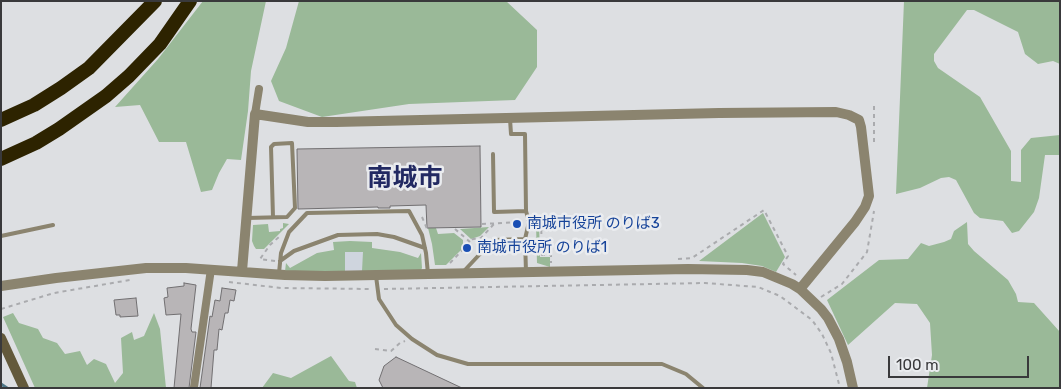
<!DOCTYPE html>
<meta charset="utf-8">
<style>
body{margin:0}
#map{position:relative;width:1061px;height:389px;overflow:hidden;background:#dddfe2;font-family:Rubik,sans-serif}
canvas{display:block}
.frame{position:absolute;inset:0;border:2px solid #39393b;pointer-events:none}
.scale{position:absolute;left:888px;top:356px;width:141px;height:22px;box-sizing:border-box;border:2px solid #39393b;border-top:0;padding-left:6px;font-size:15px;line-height:18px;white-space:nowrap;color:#39393b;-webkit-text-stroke:4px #eaecef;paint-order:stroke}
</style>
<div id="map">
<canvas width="1061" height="389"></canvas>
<div class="frame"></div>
<div class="scale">100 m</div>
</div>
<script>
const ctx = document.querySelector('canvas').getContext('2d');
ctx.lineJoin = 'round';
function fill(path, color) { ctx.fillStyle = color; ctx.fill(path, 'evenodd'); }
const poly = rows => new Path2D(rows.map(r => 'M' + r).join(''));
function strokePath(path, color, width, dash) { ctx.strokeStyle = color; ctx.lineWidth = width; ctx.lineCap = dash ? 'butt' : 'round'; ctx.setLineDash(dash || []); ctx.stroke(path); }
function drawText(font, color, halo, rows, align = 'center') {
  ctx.font = font + ' Rubik,"Noto Sans JP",sans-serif'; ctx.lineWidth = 5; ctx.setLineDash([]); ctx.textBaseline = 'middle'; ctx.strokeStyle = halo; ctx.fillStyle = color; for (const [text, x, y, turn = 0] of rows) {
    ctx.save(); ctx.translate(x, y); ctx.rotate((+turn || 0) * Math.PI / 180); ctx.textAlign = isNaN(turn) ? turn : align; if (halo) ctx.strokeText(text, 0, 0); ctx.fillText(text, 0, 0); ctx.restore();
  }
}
fill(poly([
 [345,252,363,252,363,271,345,271]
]), '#cfd5de');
fill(poly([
 [203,1,266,1,251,71,248,111,241,160,227,159,219,173,212,190,201,192,186,142,159,142,140,105,115,107,158,59],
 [299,1,506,1,537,30,537,67,515,100,409,104,322,117,279,101,271,81,286,48],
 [904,1,1060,1,1060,64,1053,61,1038,64,1025,54,1018,32,974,10,967,10,934,54,934,61,938,68,980,97,1011,151,1011,181,1021,182,1021,150,1031,138,1060,135,1060,155,1045,155,1039,198,1034,212,1019,231,1012,233,1003,221,980,218,974,213,956,180,949,177,941,178,920,188,896,194],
 [763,213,785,257,776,272,762,266,742,263,699,261],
 [967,222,968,244,974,251,1008,280,1016,294,1018,302,1034,303,1060,332,1060,388,927,388,932,355,930,323,917,304,895,303,848,345,827,300,879,260,908,259,921,243,929,246,944,242,951,239,954,231],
 [283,223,289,224,264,249,256,249,254,246,252,241,253,225,268,224,269,232,280,231,280,229,283,228],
 [536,223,539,223,540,257,550,257,550,267,537,263],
 [489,227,480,236,471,239,460,229],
 [428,228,436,228,438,234,454,233,463,240,463,248,446,265,435,265,432,244],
 [350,241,372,242,372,248,400,252,418,258,421,253,422,268,421,270,411,271,320,273,285,271,286,263,290,268,317,253,334,250,333,242],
 [345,252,363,252,362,271,345,271],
 [13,313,19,323,38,329,43,338,57,343,65,354,80,351,87,365,94,359,106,364,115,383,123,373,121,338,132,332,134,340,144,336,154,313,160,329,166,388,35,388,3,317],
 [331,356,349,381,355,382,357,388,262,388,273,373,291,378]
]), '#9ab998');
strokePath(poly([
 [1,384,7,388]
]), '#4e7787', 3);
const building = poly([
 [480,146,481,227,427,228,426,205,390,206,390,208,378,208,378,207,298,209,297,149,480,146],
 [184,283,196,285,191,329,192,332,196,332,189,388,174,388,181,314,166,315,164,298,168,297,167,288,184,286,184,283],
 [222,288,236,290,234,301,230,300,228,313,225,313,222,330,219,329,217,350,214,350,211,388,200,388,210,316,212,317,215,300,220,301,222,288],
 [136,298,138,316,120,317,120,315,116,315,114,300,136,298],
 [396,357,462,388,383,388,379,380,384,366,396,357]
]);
fill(building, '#b8b5b7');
strokePath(building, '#716f71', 1);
strokePath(poly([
 [874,106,874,144],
 [422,217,428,231],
 [534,222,541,221,542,255,551,255,551,263],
 [482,224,522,222],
 [455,229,470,242],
 [678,259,692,258,764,210,788,256,783,264,796,275],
 [275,261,260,259,270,245,280,236],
 [450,263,473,239,481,238,494,224],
 [229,282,281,288,371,289],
 [384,289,705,283,758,287,780,296,812,320,822,334,831,353,840,388],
 [821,297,842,284,867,252,874,211],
 [1,309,54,293,130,280],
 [375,349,391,351,400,343,405,341]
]), '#aaabae', 2, [4, 4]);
strokePath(poly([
 [510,119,511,134,525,134,526,211,529,222,525,239],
 [493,154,494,212,526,211],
 [247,218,287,217,295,208,292,143,274,144,271,147,273,217],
 [1,236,53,225],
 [280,261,294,251,338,235,377,234,394,237,425,248],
 [464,271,493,240,525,239,526,272],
 [279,273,281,253,289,232,307,213,409,211,422,235,426,253,428,274],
 [376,276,379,299,396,325,412,339,437,355,468,364,662,364,686,374,703,388]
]), '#8b846f', 4);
strokePath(poly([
 [255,114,259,89],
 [194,387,211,269]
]), '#8b846f', 8);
strokePath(poly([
 [242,271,255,114,308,122,336,122,719,113,836,112,849,115,859,120,861,127,869,196,865,207,855,222,800,289],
 [1,286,56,278,146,268,186,268,285,275,325,276,688,269,747,270,763,272,792,284,800,289,821,309,828,318,839,339,847,362,853,388]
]), '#8b846f', 10);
strokePath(poly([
 [1,338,24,388]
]), '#63593b', 10);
strokePath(poly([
 [1,120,34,105,61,88,89,68,155,1],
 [1,159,36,143,59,129,106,96,129,76,160,44,190,1]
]), '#2d2300', 14);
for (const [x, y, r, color] of [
 [517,224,5,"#1a4fb4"],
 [467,248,5,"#1a4fb4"]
]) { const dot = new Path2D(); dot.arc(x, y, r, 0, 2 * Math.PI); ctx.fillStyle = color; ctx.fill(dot); strokePath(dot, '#eaecef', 2); }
drawText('15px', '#164399', '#eaecef', [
 ["南城市役所 のりば3",527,224],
 ["南城市役所 のりば1",477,248]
], 'left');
drawText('bold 25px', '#222962', '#eaecef', [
 ["南城市",405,179]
]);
</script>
